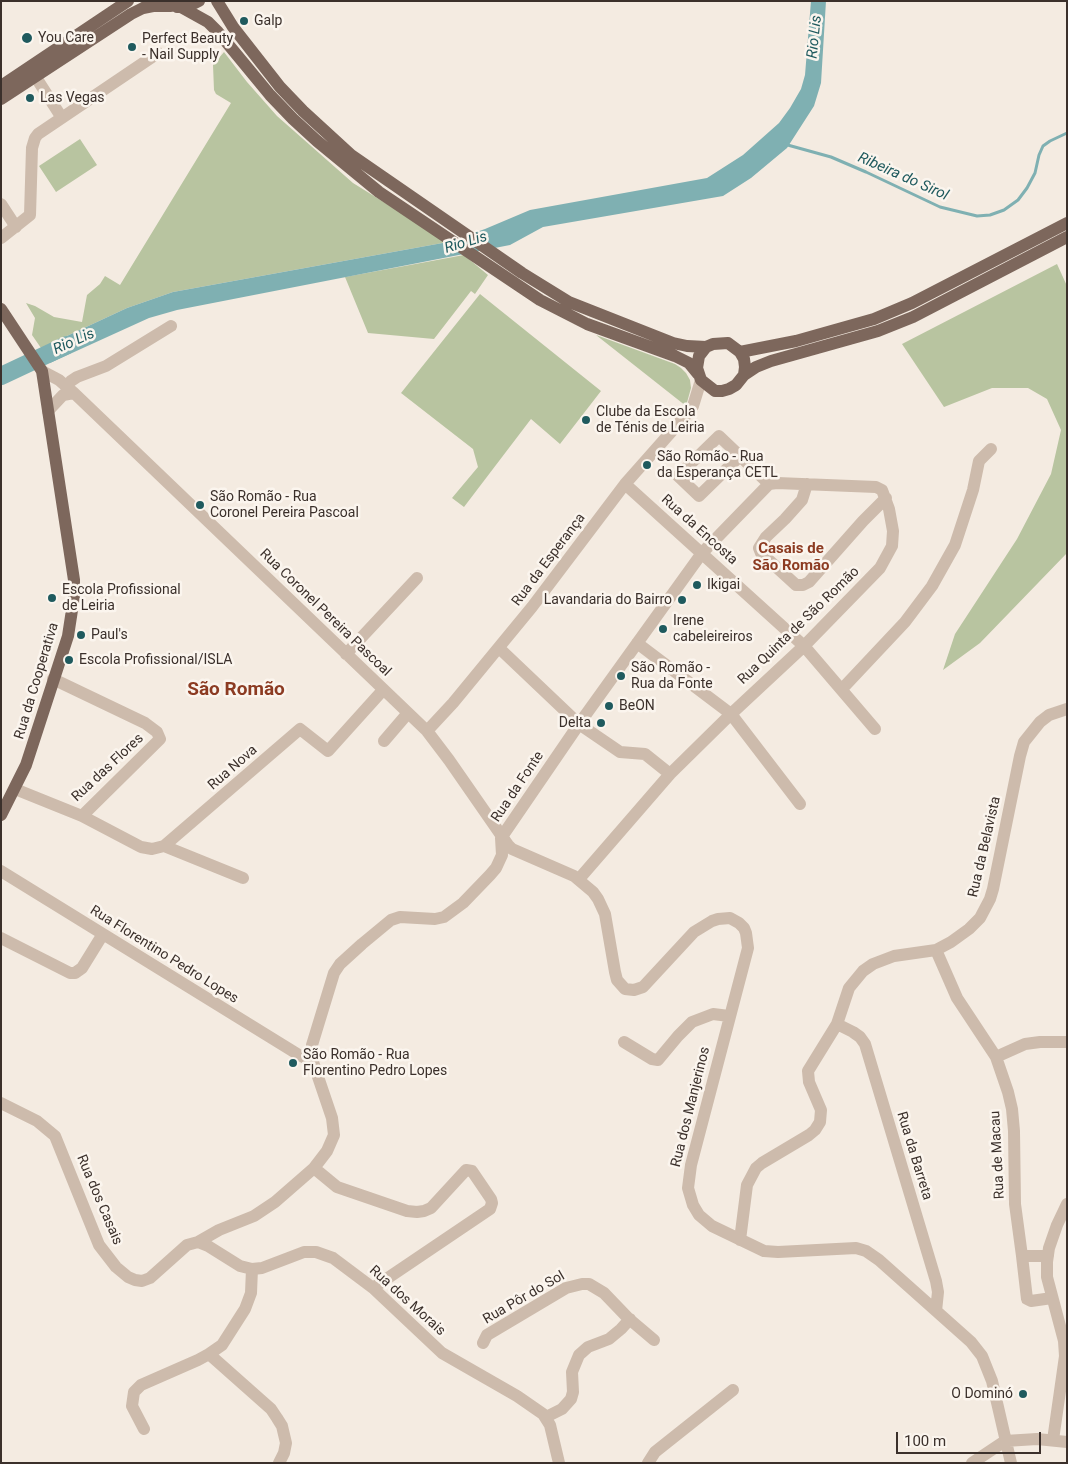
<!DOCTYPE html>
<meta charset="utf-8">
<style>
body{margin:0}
#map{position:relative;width:1068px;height:1464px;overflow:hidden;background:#f4ebe1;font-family:Roboto,sans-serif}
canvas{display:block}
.frame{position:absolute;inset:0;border:2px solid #3b302b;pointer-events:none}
.scale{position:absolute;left:896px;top:1432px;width:145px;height:22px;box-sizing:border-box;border:2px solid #3b302b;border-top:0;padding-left:6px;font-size:15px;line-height:18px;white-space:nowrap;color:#3b302b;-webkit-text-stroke:4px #fbf5ee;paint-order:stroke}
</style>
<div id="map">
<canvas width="1068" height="1464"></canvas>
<div class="frame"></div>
<div class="scale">100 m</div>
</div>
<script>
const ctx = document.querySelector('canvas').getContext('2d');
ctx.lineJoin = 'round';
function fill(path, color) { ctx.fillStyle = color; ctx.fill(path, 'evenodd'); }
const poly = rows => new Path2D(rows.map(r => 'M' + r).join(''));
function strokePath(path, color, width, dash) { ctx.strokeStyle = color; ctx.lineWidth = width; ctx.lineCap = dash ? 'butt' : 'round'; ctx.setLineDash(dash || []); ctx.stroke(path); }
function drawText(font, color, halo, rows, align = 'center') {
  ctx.font = font + ' Roboto,sans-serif'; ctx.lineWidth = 5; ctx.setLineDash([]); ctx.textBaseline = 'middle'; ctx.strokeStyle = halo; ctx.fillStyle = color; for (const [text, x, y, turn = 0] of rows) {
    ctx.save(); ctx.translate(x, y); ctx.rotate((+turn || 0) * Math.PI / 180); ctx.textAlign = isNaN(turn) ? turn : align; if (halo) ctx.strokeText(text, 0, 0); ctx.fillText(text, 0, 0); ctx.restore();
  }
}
fill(poly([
 [224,52,247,82,277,116,353,183,448,242,173,292,127,308,41,348,32,335,35,318,26,303,35,306,54,317,82,322,87,295,100,284,105,276,120,285,231,103,216,94,214,90,213,65],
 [80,139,97,165,56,192,39,166],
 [464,255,488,275,475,294,471,291,434,339,368,333,345,277],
 [1057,264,1067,286,1067,553,980,643,943,670,955,634,1017,539,1051,474,1061,430,1047,399,1028,388,992,388,944,407,902,344],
 [480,294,601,391,560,444,531,419,464,507,452,498,478,467,473,449,401,393],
 [596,335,675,364,681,368,686,373,690,380,691,388,686,406]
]), '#b8c4a0');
fill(poly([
 [811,1,826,1,821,83,814,106,787,148,751,178,723,196,543,227,510,245,177,310,149,318,50,363,41,348,127,308,173,292,448,242,485,229,530,210,707,178,743,155,779,123,790,108,801,89,805,75]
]), '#7fb0b2');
strokePath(poly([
 [784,144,831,157,866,172,940,207,977,216,990,215,1004,210,1018,200,1027,188,1035,173,1039,155,1043,146,1050,141,1067,133]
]), '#7fb0b2', 3);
strokePath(poly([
 [1,376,67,345]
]), '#7fb0b2', 18);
strokePath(poly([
 [35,76,62,118],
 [1,204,16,227],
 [1,238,30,215,32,148,35,138,38,134,158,53],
 [42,371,59,380,74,393,427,731,449,760,508,845,512,849,574,876,593,892,598,899,605,914,615,972,617,980,625,989,634,990,643,987,694,932,712,921,718,919,730,918,739,923,744,928,746,933,748,948,691,1165,688,1188,693,1205,699,1215,712,1226,764,1251,778,1252,856,1248,866,1251,879,1260,971,1342,982,1356,992,1381,1011,1463],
 [67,386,71,381,77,377,106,366,171,326],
 [48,411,63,395,74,393],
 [625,484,804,646,875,729],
 [807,484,802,500,785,519,766,537,759,548,761,553,796,585,803,585,809,582,863,521,886,498],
 [637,643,731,714,800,804],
 [499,648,579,724,620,752,645,754,670,774],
 [346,654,417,578],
 [842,689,905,622,932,586,955,545,973,490,979,461,991,449],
 [427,731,453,703,532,607,625,484,687,414,693,406,701,380],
 [384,741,408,713],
 [15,789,82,816,160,739,157,732,145,723,53,679],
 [82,816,141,847,152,849,164,846,300,729,328,751,383,690],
 [164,846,243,878],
 [1,871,299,1055,313,1062],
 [579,879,670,774,731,714,804,646,880,568,892,546,893,531,889,509,882,490,876,487,777,483,769,484,740,456,719,436,678,476,699,496,740,456],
 [1,938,70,973,75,973,82,968,103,934],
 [936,950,957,998,996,1057,1008,1092,1012,1109,1014,1131,1015,1204,1022,1256,1048,1256],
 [837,1024,853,1032,860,1037,865,1044,936,1281,938,1292,936,1311],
 [624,1042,652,1059,658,1060,678,1036,692,1022,713,1014,729,1016],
 [996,1057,1025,1044,1040,1042,1067,1042],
 [1,1103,37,1121,55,1136,99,1245,116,1267,128,1277,135,1280,142,1281,150,1278,187,1245,198,1242,219,1230,254,1216,275,1202,314,1168,327,1151,334,1135,332,1118,313,1062,312,1045,334,973,340,964,362,944,391,920,400,917,435,919,444,917,463,903,490,875,496,868,502,855,501,838,579,724,702,553,769,484],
 [314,1168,337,1187,407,1211,417,1212,424,1211,431,1208,466,1170,472,1171,491,1199,492,1203,490,1209,373,1288],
 [740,1240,747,1185,756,1168,762,1163,809,1135,815,1130,820,1122,821,1110,809,1082,808,1071,837,1024,849,988,863,971,873,964,894,956,936,950,951,942,969,929,980,918,990,899,993,889,1020,756,1024,742,1040,722,1049,715,1067,709],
 [198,1242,208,1246,240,1266,252,1269,262,1268,304,1252,316,1252,333,1258,373,1288,442,1353,517,1396,543,1414,550,1425,559,1463],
 [1022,1256,1027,1299,1031,1301,1052,1298],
 [252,1269,251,1293,245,1309,222,1345,209,1354,271,1409,277,1418,282,1426,286,1443,284,1453,279,1463],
 [483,1343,487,1335,566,1288,582,1284,589,1284,604,1293,628,1318,654,1340],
 [546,1417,562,1409,571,1399,573,1392,572,1372,579,1355,588,1347,609,1339,621,1329,630,1319],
 [144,1429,132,1406,134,1392,141,1385,198,1360,209,1354],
 [1053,1440,1065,1356,1064,1341,1047,1277,1047,1262,1049,1248,1057,1225,1067,1204],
 [648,1463,655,1452,733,1390],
 [972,1463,1005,1441,1037,1439,1067,1442]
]), '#cdbbac', 12);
strokePath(poly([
 [217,1,233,27,280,87,303,111,351,155,522,273,569,302,673,343,687,346,706,347],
 [177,7,191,5,199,1],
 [181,7,208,22,218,32,270,95,293,119,317,141,379,192,540,300,587,324,675,356,689,363,698,374],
 [1,86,128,1],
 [1,99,131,14,143,8,153,6,171,6],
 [1,309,42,371,74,580,74,597,68,636,26,765,1,815],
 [740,352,796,341,874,319,912,303,1067,223],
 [744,375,745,367,744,359,740,352,728,343,713,344,706,347,699,356,697,368,701,380,715,391,722,391,729,389,736,385,744,375,756,367,771,361,878,331,913,317,1067,237]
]), '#7d675c', 12);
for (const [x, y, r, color] of [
 [244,21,5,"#1f5a5e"],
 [27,38,6,"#1f5a5e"],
 [132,47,5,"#1f5a5e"],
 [30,98,5,"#1f5a5e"],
 [586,420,5,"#1f5a5e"],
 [647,465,5,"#1f5a5e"],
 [200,505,5,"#1f5a5e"],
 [697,585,5,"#1f5a5e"],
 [52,598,5,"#1f5a5e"],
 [682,600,5,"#1f5a5e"],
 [663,629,5,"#1f5a5e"],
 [81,635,5,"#1f5a5e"],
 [69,660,5,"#1f5a5e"],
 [621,676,5,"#1f5a5e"],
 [609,706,5,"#1f5a5e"],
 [601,723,5,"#1f5a5e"],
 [293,1063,5,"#1f5a5e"],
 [1023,1394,5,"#1f5a5e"]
]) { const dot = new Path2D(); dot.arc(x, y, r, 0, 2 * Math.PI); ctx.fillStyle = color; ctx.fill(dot); strokePath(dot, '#fbf5ee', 2); }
drawText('14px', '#3b302b', '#fbf5ee', [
 ["Galp",254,21],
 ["You Care",38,38],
 ["Perfect Beauty",142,39],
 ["- Nail Supply",142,55],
 ["Las Vegas",40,98],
 ["Clube da Escola",596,412],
 ["de Ténis de Leiria",596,428],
 ["São Romão - Rua",657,457],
 ["da Esperança CETL",657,473],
 ["São Romão - Rua",210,497],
 ["Coronel Pereira Pascoal",210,513],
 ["Ikigai",707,585],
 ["Escola Profissional",62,590],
 ["de Leiria",62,606],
 ["Lavandaria do Bairro",672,600,"right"],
 ["Irene",673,621],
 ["cabeleireiros",673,637],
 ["Paul's",91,635],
 ["Escola Profissional/ISLA",79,660],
 ["São Romão -",631,668],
 ["Rua da Fonte",631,684],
 ["BeON",619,706],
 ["Delta",591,723,"right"],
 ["São Romão - Rua",303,1055],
 ["Florentino Pedro Lopes",303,1071],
 ["O Dominó",1013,1394,"right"]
], 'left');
drawText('14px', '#3b302b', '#fbf5ee', [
 ["Rua da Encosta",699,530,42],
 ["Rua da Esperança",549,560,-53],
 ["Rua Coronel Pereira Pascoal",325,613,44],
 ["Rua Quinta de São Romão",799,626,-44],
 ["Rua da Cooperativa",37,681,-73],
 ["Rua das Flores",108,768,-43],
 ["Rua Nova",233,768,-41],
 ["Rua da Fonte",518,787,-56],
 ["Rua da Belavista",985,847,-77],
 ["Rua Florentino Pedro Lopes",164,955,32],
 ["Rua dos Manjerinos",691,1107,-76],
 ["Rua de Macau",998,1155,-93],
 ["Rua da Barreta",914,1156,73],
 ["Rua dos Casais",99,1200,67],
 ["Rua Pôr do Sol",524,1298,-30],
 ["Rua dos Morais",407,1301,42]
]);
drawText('italic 15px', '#1f5a5e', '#fbf5ee', [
 ["Rio Lis",815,37,-84],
 ["Ribeira do Sirol",903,177,24],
 ["Rio Lis",466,243,-17],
 ["Rio Lis",74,342,-24]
]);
drawText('bold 15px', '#8c3b22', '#fbf5ee', [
 ["Casais de",791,549],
 ["São Romão",791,566]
]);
drawText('bold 19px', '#8c3b22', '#fbf5ee', [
 ["São Romão",236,690]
]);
</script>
